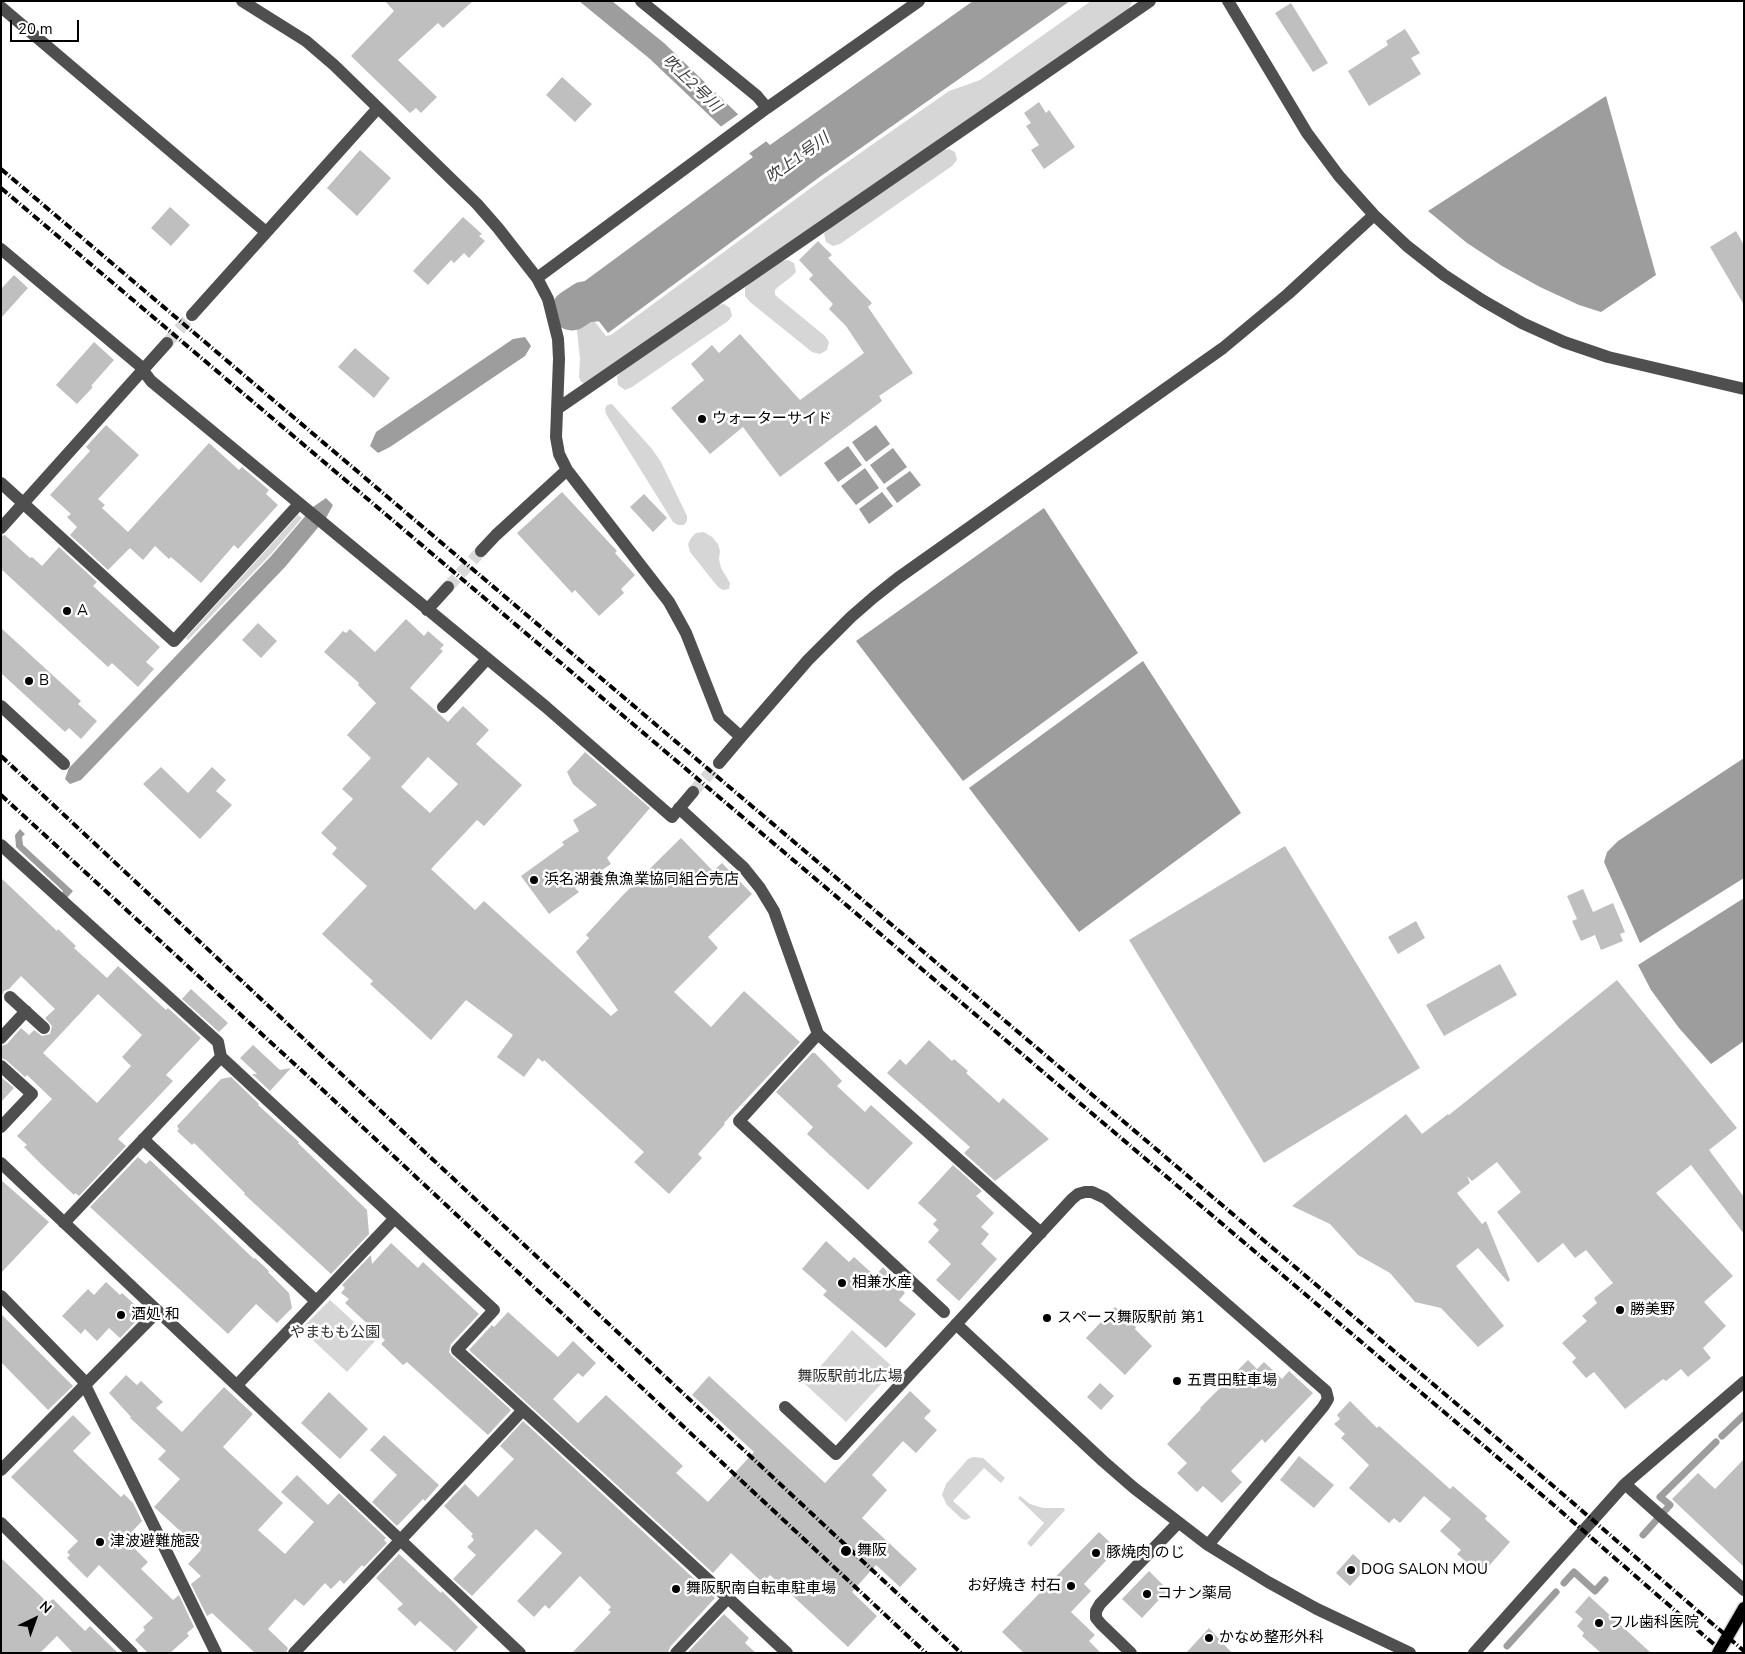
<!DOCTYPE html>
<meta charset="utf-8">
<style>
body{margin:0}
#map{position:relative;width:1745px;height:1654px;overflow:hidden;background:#fff;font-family:"Nunito Sans",sans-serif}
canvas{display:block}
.frame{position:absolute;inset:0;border:2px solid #000;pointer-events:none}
.north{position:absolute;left:10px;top:1594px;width:50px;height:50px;-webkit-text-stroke:4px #fff;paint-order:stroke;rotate:42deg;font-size:14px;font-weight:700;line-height:20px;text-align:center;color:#000}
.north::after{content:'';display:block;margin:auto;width:18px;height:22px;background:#000;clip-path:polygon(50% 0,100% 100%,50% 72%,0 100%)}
.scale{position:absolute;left:10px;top:20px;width:69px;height:22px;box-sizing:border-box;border:2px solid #000;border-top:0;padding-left:6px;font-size:15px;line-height:18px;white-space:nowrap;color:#000;-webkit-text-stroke:4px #fff;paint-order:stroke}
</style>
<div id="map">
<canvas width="1745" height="1654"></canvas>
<div class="frame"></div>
<div class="north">N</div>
<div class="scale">20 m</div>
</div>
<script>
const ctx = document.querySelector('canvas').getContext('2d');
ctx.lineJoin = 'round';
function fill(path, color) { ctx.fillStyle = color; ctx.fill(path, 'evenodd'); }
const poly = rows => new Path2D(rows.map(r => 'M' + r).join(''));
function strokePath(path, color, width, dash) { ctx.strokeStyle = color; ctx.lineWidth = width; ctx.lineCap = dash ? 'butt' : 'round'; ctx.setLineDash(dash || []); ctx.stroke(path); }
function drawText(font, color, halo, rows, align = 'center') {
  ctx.font = font + ' "Nunito Sans","Noto Sans JP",sans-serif'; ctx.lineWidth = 5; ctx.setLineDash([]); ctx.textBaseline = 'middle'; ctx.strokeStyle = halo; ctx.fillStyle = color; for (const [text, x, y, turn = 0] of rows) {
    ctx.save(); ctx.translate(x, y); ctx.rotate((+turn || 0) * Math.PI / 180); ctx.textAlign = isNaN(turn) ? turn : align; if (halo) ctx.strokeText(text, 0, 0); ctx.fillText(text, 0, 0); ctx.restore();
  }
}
fill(poly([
 [1091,1,1133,1,1128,10,584,383,581,382,579,377,580,359,577,330,578,324,582,314,587,314,591,317,606,336,611,335,823,179,949,91,980,80],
 [949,149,955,152,957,160,952,166,840,244,833,246,826,242,824,234,829,228,943,150],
 [788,260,794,263,796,272,791,277,778,287,775,290,775,295,825,336,829,342,827,350,820,354,812,352,750,302,745,296,745,288,750,283,781,261],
 [724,304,730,308,732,316,728,321,632,387,625,390,618,385,617,377,621,372,718,305],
 [612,404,652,449,661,462,687,516,687,521,684,525,678,525,673,522,606,414,605,409,607,405],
 [298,515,302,518,271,554,188,640,186,638],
 [704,532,712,537,718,544,720,551,719,559,721,568,730,583,729,589,723,590,718,587,690,552,688,544,691,538,696,533],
 [330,1300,375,1341,347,1372,301,1329],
 [852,1330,895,1369,846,1422,805,1384],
 [973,1457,983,1458,1005,1478,1001,1483,984,1468,953,1501,971,1517,966,1520,962,1519,947,1505,942,1495,946,1484,968,1459],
 [1020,1496,1030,1504,1043,1508,1064,1508,1065,1510,1031,1547,1027,1543,1044,1523,1018,1498]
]), '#d6d6d6');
fill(poly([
 [579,1,612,1,664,43,770,145,973,1,1070,1,821,176,608,333,574,289,753,157,650,59],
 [1606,96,1656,275,1601,312,1579,305,1540,287,1502,266,1467,243,1428,211],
 [525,337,531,346,525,356,390,447,378,453,370,446,376,432,513,339],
 [876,425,890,444,866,462,852,442],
 [848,446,862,465,838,482,824,463],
 [893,448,907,467,884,484,870,465],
 [865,468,879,488,856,505,841,486],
 [910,471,921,485,897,503,886,488],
 [882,492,893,506,869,524,859,509],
 [326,498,333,505,326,518,285,567,81,780,70,784,65,779,69,768,272,555,313,507],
 [1044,508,1138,653,963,781,856,641],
 [1143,661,1241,813,1079,932,969,788],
 [1744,758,1744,878,1640,943,1604,862,1607,852,1618,841],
 [20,829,25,834,22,837,23,845,73,891,67,898,62,893,63,891,16,847,15,835],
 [1744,898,1744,1041,1711,1064,1679,1028,1651,990,1638,965]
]), '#9d9d9d');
fill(poly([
 [740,113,768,140,747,155,719,128]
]), '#fff');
strokePath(poly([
 [1722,1436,1744,1415],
 [1643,1535,1670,1505,1660,1497,1716,1442],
 [1564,1583,1574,1572,1595,1591,1605,1580],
 [1507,1646,1556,1592]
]), '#9d9d9d', 7);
strokePath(poly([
 [572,310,584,302,606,300,633,280]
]), '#9d9d9d', 41);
fill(poly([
 [385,1,473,1,443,28,438,23,398,60,437,97,421,113,416,108,410,113,351,56,394,11],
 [1291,3,1328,63,1313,72,1275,13],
 [1405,29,1420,53,1411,58,1421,74,1369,106,1348,71,1388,45,1386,41],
 [562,77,592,104,575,122,546,95],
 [1039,102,1046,113,1049,110,1075,147,1044,169,1031,150,1039,145,1026,126,1031,123,1024,113],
 [360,150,391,178,357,216,327,188],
 [170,207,190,225,171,246,151,228],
 [463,217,482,234,479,236,485,241,469,258,464,253,454,263,451,260,428,285,413,271],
 [1736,231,1744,245,1744,305,1710,247],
 [818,241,832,255,828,258,872,303,868,307,913,373,879,396,882,401,780,477,743,427,710,454,671,408,704,380,691,364,712,345,719,353,740,334,800,400,864,353,846,326,829,309,833,304,809,279,813,275,799,260],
 [14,275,28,288,1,318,1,289],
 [94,342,114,360,91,386,93,387,77,404,56,385],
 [355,348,390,378,374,398,338,367],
 [106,425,139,455,98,499,105,505,102,508,128,532,209,443,239,470,242,467,269,490,266,494,278,505,238,549,234,545,201,583,171,557,169,559,155,546,143,560,130,548,108,570,70,535,77,527,67,517,71,514,50,495,90,451,86,447],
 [562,492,617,551,615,553,635,575,621,589,624,593,599,616,575,590,572,593,517,533],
 [644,494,667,518,653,532,630,507],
 [5,535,30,558,32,557,42,566,59,547,97,582,93,586,160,647,146,662,154,669,138,687,112,663,108,667,1,569,1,536],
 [406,619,424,636,428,631,444,645,440,649,443,651,410,688,448,722,463,706,489,730,476,744,522,785,484,826,477,820,431,869,475,910,484,901,611,1016,618,1010,576,952,589,938,586,935,623,895,681,838,713,871,722,863,752,894,708,937,718,948,674,992,711,1027,744,991,800,1042,724,1123,725,1124,698,1154,702,1158,669,1194,634,1162,644,1152,544,1060,543,1062,538,1058,524,1077,497,1057,513,1035,466,1000,431,1040,370,984,373,981,322,934,367,886,332,854,337,848,321,833,353,799,342,789,371,758,347,735,376,703,358,685,359,683,324,652,343,631,346,633,350,629,375,652],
 [428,757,458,784,430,813,401,787],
 [258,623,277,641,261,658,242,640],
 [1,628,81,701,78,704,97,721,81,739,69,728,65,732,1,673],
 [585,752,650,808,607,858,611,864,575,888,579,892,549,914,521,876,564,845,562,842,579,831,573,820,597,805,573,784,567,772],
 [161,767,188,793,212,767,226,780,216,791,232,805,200,839,143,784],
 [1285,846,1420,1068,1264,1163,1129,940],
 [1,878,57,931,58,929,76,946,74,948,107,978,118,966,166,1010,168,1008,201,1038,166,1075,173,1081,118,1139,126,1146,79,1196,75,1193,74,1195,42,1165,24,1147,27,1145,17,1136,52,1099,27,1075,25,1077,6,1060,1,1058,1,1046,7,1044,21,1028,29,1035,34,1030,42,1036,50,1034,52,1026,45,1018,55,1009,21,976,9,989,4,991,1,997],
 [98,994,142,1035,122,1057,131,1066,97,1103,43,1053],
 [1583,889,1593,912,1613,903,1625,932,1620,934,1623,941,1601,950,1595,935,1581,941,1572,921,1577,919,1567,896],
 [1416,921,1425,938,1398,954,1388,937],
 [1500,964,1517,995,1444,1036,1426,1005],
 [1617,980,1737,1128,1709,1150,1744,1197,1744,1234,1691,1165,1656,1193,1733,1276,1704,1302,1726,1326,1703,1348,1711,1358,1688,1377,1681,1369,1666,1381,1663,1379,1625,1409,1594,1372,1586,1378,1572,1362,1576,1358,1562,1343,1587,1321,1582,1316,1597,1303,1594,1298,1613,1283,1586,1250,1575,1258,1563,1243,1538,1263,1497,1212,1521,1192,1497,1162,1472,1181,1467,1176,1470,1183,1457,1193,1482,1224,1486,1221,1510,1280,1508,1282,1478,1248,1456,1266,1504,1326,1478,1347,1441,1308,1415,1302,1390,1273,1358,1255,1330,1224,1292,1206,1406,1114,1422,1134,1448,1114,1449,1115],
 [191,989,228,1023,219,1032,182,999],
 [929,1040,952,1061,954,1059,968,1071,966,1073,999,1103,1003,1098,1049,1139,995,1181,964,1153,970,1147,887,1073,900,1059,906,1065],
 [253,1045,280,1070,291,1068,270,1091,252,1074,257,1074,240,1058],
 [812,1053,815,1053,842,1081,837,1086,865,1112,871,1105,913,1143,868,1190,807,1134,813,1127,776,1092],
 [1,1077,14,1088,1,1102],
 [231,1077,259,1104,258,1105,299,1142,298,1143,367,1210,369,1234,331,1274,244,1194,245,1193,194,1143,192,1145,177,1131,179,1129,177,1126,221,1079],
 [138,1157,146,1164,150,1160,254,1259,255,1258,269,1271,268,1272,289,1293,292,1308,277,1323,256,1304,228,1334,90,1207],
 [953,1165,982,1191,976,1196,994,1213,981,1227,989,1234,981,1244,997,1259,959,1301,936,1280,951,1264,928,1242,939,1230,933,1224,937,1220,918,1203],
 [1,1180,49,1222,1,1273],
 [826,1241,849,1262,854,1257,875,1276,883,1267,905,1293,899,1300,916,1314,886,1348,823,1295,827,1291,802,1269],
 [391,1243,418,1268,423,1262,479,1314,451,1344,449,1352,452,1356,511,1410,488,1435,407,1362,403,1365,381,1344,385,1340,345,1303,349,1299,341,1293,345,1288,342,1285,371,1255,372,1264],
 [106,1282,120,1295,122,1293,144,1313,120,1338,109,1328,97,1341,85,1329,81,1334,62,1316,88,1289,94,1295],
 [1115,1307,1136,1327,1135,1329,1152,1346,1125,1375,1086,1338],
 [508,1312,558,1357,573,1341,596,1363,583,1377,578,1373,553,1399,578,1423,606,1395,683,1466,676,1473,708,1502,754,1452,692,1395,709,1376,825,1483,910,1391,931,1411,924,1418,937,1430,916,1453,903,1441,872,1475,887,1490,862,1518,917,1569,900,1587,876,1565,852,1592,877,1616,848,1647,770,1575,763,1583,731,1553,713,1573,469,1350,492,1325,494,1327],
 [1,1314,73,1386,48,1410,1,1362],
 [1248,1360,1257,1369,1264,1362,1282,1379,1289,1371,1313,1393,1265,1443,1262,1439,1231,1471,1242,1482,1222,1503,1203,1486,1197,1492,1177,1473,1187,1463,1167,1444,1201,1409,1200,1408],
 [126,1375,137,1385,141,1381,163,1402,156,1408,182,1432,224,1387,253,1414,223,1447,283,1503,258,1530,285,1554,314,1522,281,1492,297,1475,328,1505,339,1493,386,1538,384,1540,387,1543,364,1567,362,1565,344,1584,340,1580,331,1589,325,1583,304,1606,295,1599,268,1629,288,1648,286,1653,255,1653,212,1613,207,1616,191,1584,201,1576,188,1564,201,1550,154,1507,180,1479,158,1459,166,1451,130,1418,131,1417,109,1393],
 [1100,1383,1114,1396,1101,1410,1087,1397],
 [329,1392,368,1429,340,1459,301,1423],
 [1350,1401,1377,1428,1379,1426,1450,1489,1453,1486,1487,1516,1485,1519,1510,1542,1481,1575,1457,1554,1461,1550,1440,1531,1451,1519,1424,1496,1400,1523,1394,1518,1389,1523,1349,1488,1369,1465,1341,1438,1345,1434,1334,1424,1340,1419,1337,1415],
 [73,1415,91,1433,73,1451,121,1497,124,1494,133,1503,142,1521,125,1539,148,1562,141,1569,173,1600,179,1595,194,1627,187,1633,189,1636,170,1653,148,1653,135,1640,145,1630,143,1627,153,1618,99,1565,87,1578,67,1558,70,1555,67,1552,78,1541,11,1477],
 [523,1421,715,1598,670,1647,668,1653,572,1653,611,1612,608,1610,611,1607,580,1576,549,1609,545,1605,534,1617,517,1601,562,1553,536,1529,472,1596,453,1579,476,1555,467,1547,474,1540,471,1536,473,1534,444,1506,465,1484,478,1497,514,1459,500,1446],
 [384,1435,439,1485,425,1501,423,1499,397,1526,372,1502,397,1475,370,1450],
 [1299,1456,1334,1485,1314,1508,1280,1480],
 [1744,1459,1744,1567,1672,1499,1698,1473,1715,1489],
 [1099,1532,1117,1549,1084,1584,1091,1591,1071,1612,1095,1635,1089,1641,1101,1653,1024,1653,1002,1632],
 [399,1554,441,1593,442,1591,478,1627,455,1652,420,1621,415,1626,408,1619,397,1609,403,1604,376,1578],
 [1353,1554,1367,1567,1350,1586,1336,1573],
 [1,1558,48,1603,53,1599,85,1631,90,1626,118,1653,73,1653,57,1636,40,1653,1,1653],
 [1149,1571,1168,1590,1142,1618,1122,1599],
 [1589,1596,1651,1653,1601,1653,1582,1636,1584,1633,1577,1626,1583,1619,1575,1612],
 [724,1614,749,1638,745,1643,756,1653,687,1653],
 [1209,1628,1232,1653,1186,1653]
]), '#bfbfbf');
strokePath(poly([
 [167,343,192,315],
 [448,587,481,551],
 [693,792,719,763]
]), '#d9d9d9', 12, [12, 6]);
const major = poly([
 [1718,1653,1744,1608]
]);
strokePath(major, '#dbdbdb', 15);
strokePath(poly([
 [242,1,306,41,334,65,477,204,498,228,537,278,548,299,558,339,559,359,556,437,559,454,567,470,669,602,686,633,719,717,741,737,719,763],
 [641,1,757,96,767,108],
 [1228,1,1307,133,1339,176,1374,215,1407,246,1444,275,1482,300,1522,323,1564,342,1608,357,1744,389],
 [1,7,266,232],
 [1,249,139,365,151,381,546,707,672,817,693,792],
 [537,278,767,108,919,1],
 [192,315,378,108],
 [557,409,1150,1],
 [1,483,174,641,299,504],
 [1,528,167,343],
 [481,551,496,535,567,470],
 [427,610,448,587],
 [1,706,64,764],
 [443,707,487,659],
 [741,737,808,660,851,617,874,597,898,578,1223,348,1288,294,1374,215],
 [679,808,744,868,760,888,774,911,818,1034,1041,1233],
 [1,845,218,1042,221,1057,494,1310,457,1350,523,1410],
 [10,997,44,1028],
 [818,1034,739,1121,944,1312],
 [1,1038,26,1011],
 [1,1066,32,1094,1,1127],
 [143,1139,316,1301],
 [1,1163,520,1653],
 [64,1223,221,1057],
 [1,1296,82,1379,216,1653],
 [956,1324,1103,1461,1134,1488,1208,1545,1268,1582,1317,1609,1410,1653],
 [237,1385,395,1218],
 [785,1407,836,1454,1072,1199,1078,1194,1085,1192,1092,1192,1105,1198,1326,1391,1328,1399,1323,1407,1208,1545],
 [1,1470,158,1311],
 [1625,1484,1744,1590],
 [1,1523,132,1653],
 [728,1598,787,1653],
 [294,1653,523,1410,728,1598,676,1653],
 [1131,1653,1101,1624,1096,1618,1096,1611,1100,1604,1178,1523],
 [1474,1653,1625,1484,1744,1382]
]), '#4f4f4f', 12);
strokePath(major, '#000', 12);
strokePath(poly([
 [1,169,1565,1496,1744,1651],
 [1,188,1556,1507,1724,1653],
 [1,756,961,1653],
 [1,795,325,1092,926,1653]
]), '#000', 4, [8, 2.5, 1, 2.5]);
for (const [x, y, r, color] of [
 [702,419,5,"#000"],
 [67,611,5,"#000"],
 [29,681,5,"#000"],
 [534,880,5,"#000"],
 [842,1283,5,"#000"],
 [1620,1310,5,"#000"],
 [121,1315,5,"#000"],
 [1047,1318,5,"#000"],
 [1177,1381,5,"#000"],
 [100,1542,5,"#000"],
 [846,1551,6,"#000"],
 [1096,1553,5,"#000"],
 [1351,1570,5,"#000"],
 [1071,1586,5,"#000"],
 [676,1589,5,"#000"],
 [1147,1594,5,"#000"],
 [1599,1623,5,"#000"],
 [1209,1638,5,"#000"]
]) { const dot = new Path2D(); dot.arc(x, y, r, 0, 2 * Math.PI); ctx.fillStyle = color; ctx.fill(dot); strokePath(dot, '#fff', 2); }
drawText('15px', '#000', '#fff', [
 ["ウォーターサイド",712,419],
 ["A",77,611],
 ["B",39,681],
 ["浜名湖養魚漁業協同組合売店",544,880],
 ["相兼水産",852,1283],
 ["勝美野",1630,1310],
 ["酒処 和",131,1315],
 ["スペース舞阪駅前 第1",1057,1318],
 ["五貫田駐車場",1187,1381],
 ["津波避難施設",110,1542],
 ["舞阪",857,1551],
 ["豚焼肉 のじ",1106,1553],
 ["DOG SALON MOU",1361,1570],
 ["お好焼き 村石",1061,1586,"right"],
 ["舞阪駅南自転車駐車場",686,1589],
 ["コナン薬局",1157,1594],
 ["フル歯科医院",1609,1623],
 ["かなめ整形外科",1219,1638]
], 'left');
drawText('15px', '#2d2d2d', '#fff', [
 ["やまもも公園",335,1333],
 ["舞阪駅前北広場",850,1377]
]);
drawText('italic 16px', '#3e3e3e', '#fff', [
 ["吹上2号川",691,84,44],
 ["吹上1号川",798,159,-36]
]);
</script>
